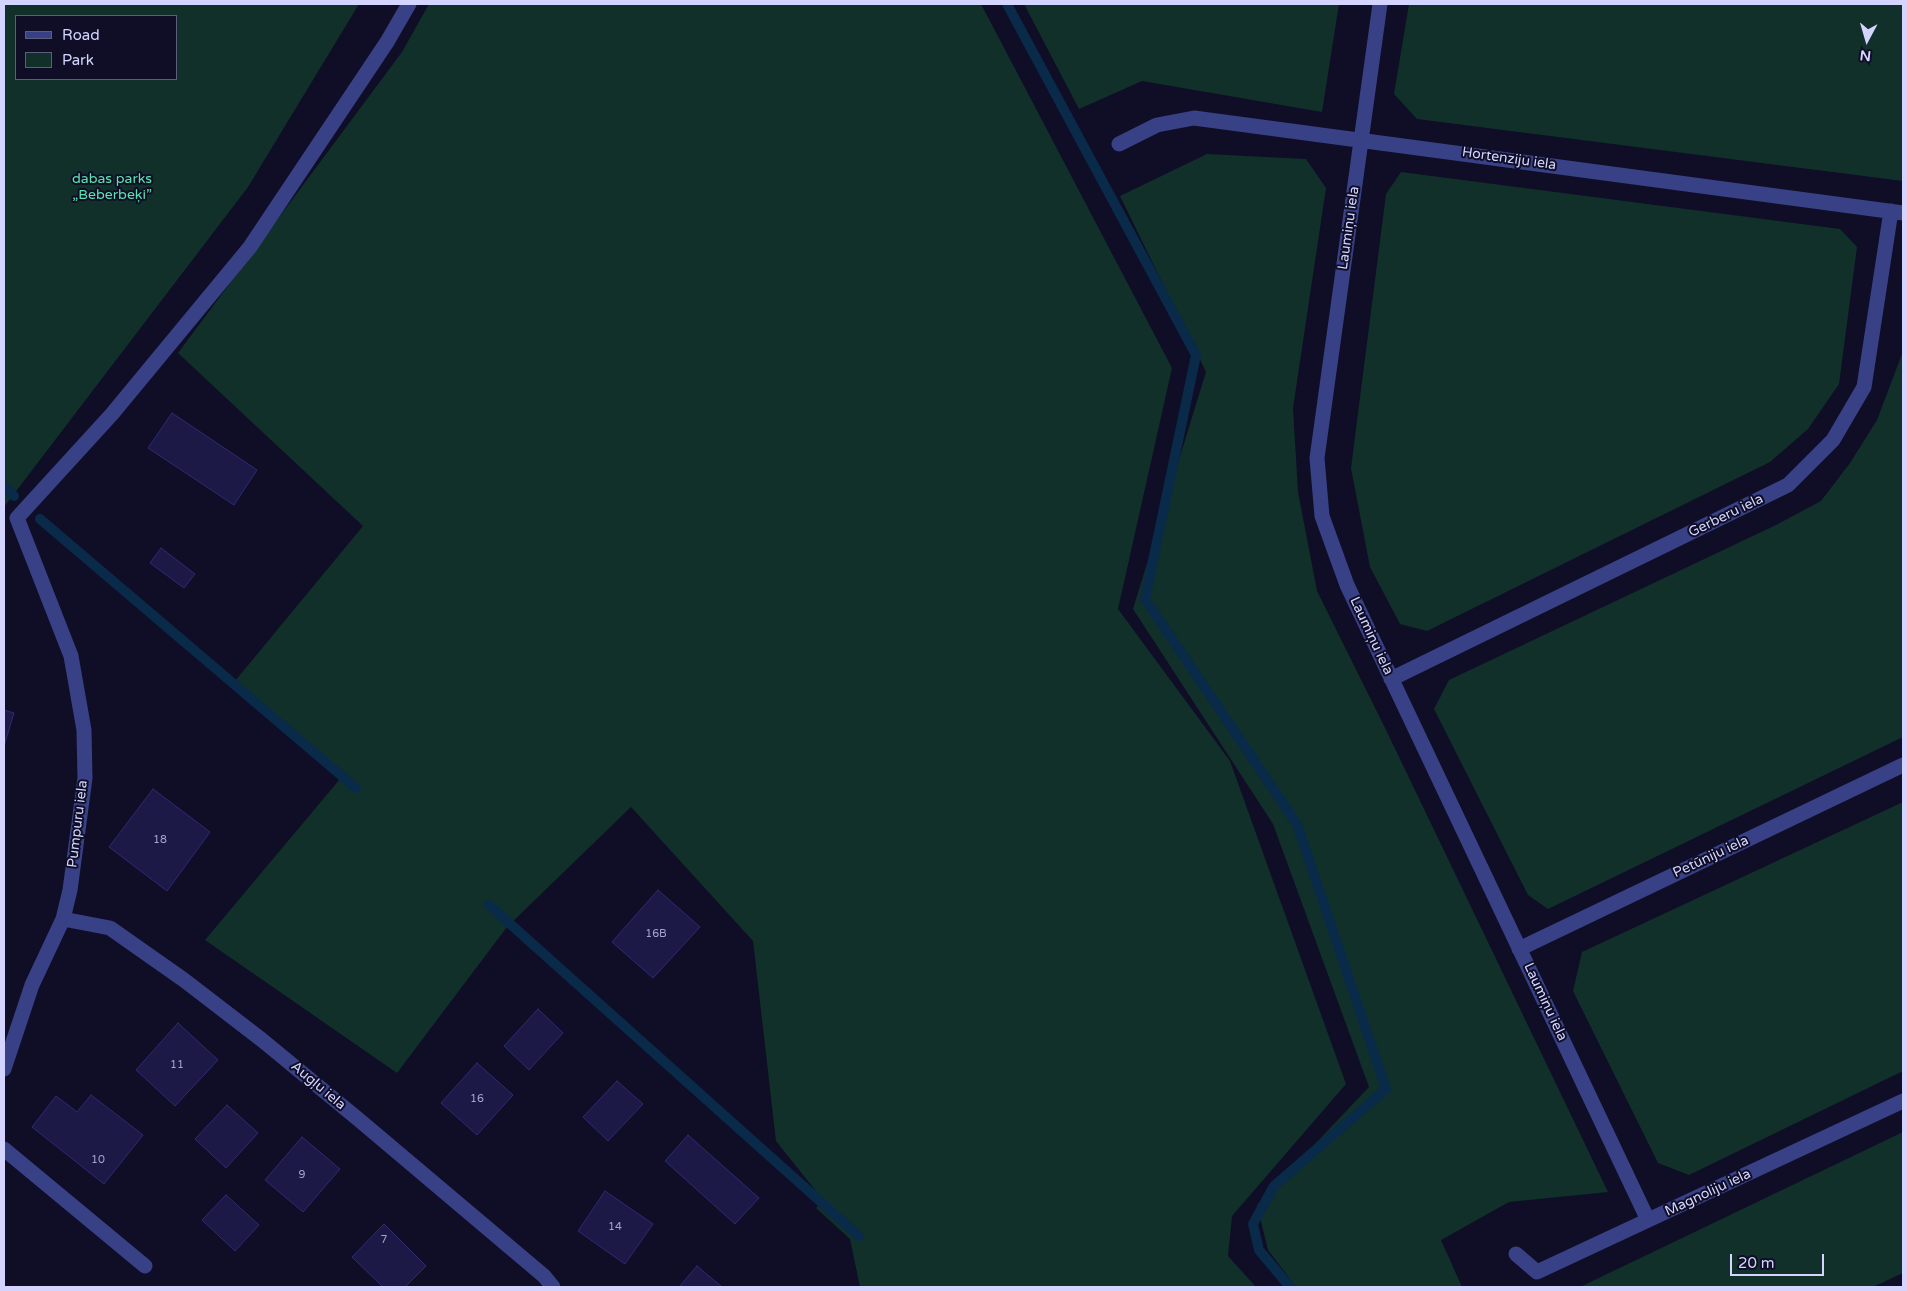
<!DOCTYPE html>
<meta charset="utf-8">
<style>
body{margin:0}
#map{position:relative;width:1907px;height:1291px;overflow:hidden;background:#0f0e26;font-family:"Varela Round",sans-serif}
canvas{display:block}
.frame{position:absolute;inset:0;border:5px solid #d3d4ff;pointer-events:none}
.legend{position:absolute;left:15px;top:15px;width:162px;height:65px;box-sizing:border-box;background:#0f0e26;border:1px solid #5d5d7d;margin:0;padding:6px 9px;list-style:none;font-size:15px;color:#d3d4ff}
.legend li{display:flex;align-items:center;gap:10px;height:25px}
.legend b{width:25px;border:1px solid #5d5d7d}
.north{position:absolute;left:1842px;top:15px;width:50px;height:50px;-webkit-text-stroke:4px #0f0e26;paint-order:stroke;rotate:186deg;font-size:14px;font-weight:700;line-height:20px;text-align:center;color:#d3d4ff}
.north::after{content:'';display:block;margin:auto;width:18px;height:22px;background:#d3d4ff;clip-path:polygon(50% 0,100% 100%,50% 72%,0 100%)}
.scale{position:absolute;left:1730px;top:1254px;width:94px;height:22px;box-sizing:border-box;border:2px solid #d3d4ff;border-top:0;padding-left:6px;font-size:15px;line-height:18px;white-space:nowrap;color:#d3d4ff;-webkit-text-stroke:4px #0f0e26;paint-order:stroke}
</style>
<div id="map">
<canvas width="1907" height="1291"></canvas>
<div class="frame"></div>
<ul class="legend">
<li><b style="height:6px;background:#384086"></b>Road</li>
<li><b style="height:14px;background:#11302a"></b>Park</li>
</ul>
<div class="north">N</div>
<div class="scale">20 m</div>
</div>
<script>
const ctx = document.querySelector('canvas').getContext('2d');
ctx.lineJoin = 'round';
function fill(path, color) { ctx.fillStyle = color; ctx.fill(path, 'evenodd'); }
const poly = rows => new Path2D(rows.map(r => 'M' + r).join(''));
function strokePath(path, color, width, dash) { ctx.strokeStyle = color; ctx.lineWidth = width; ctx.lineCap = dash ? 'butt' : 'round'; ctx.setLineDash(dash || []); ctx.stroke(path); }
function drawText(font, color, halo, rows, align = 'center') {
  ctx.font = font + ' "Varela Round",sans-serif'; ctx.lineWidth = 4; ctx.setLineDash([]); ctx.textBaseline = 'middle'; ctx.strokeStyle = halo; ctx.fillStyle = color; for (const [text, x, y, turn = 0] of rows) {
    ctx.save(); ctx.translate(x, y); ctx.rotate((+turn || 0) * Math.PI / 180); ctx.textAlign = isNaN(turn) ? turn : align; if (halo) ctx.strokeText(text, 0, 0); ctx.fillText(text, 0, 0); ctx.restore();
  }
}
fill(poly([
 [4,4,359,4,248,187,4,507],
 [16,16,176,16,176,79,16,79],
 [429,4,981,4,1172,368,1118,609,1230,761,1346,1084,1232,1216,1228,1256,1256,1287,860,1287,850,1239,816,1208,823,1200,776,1141,753,941,631,807,507,927,397,1073,205,940,340,779,235,681,363,526,178,353,402,52],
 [1024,4,1339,4,1322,112,1142,81,1079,109],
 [1409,4,1903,4,1903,181,1417,119,1394,94],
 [1207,154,1306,159,1326,188,1293,408,1298,492,1317,591,1387,732,1608,1192,1509,1202,1441,1240,1462,1287,1296,1287,1268,1250,1257,1205,1369,1087,1273,824,1133,609,1206,372,1120,196],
 [1401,172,1840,229,1857,247,1839,384,1808,429,1770,462,1427,631,1400,624,1370,567,1351,468,1386,194],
 [1903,346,1903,737,1548,909,1528,895,1434,709,1449,680,1776,525,1821,501,1850,463,1877,420,1902,354],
 [1903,802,1903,1071,1689,1175,1658,1163,1573,991,1582,952],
 [1903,1132,1903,1273,1873,1287,1580,1287]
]), '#11302a');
strokePath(poly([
 [1007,4,1196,355,1145,599,1297,824,1386,1089,1274,1186,1253,1224,1259,1250,1290,1287],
 [4,487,14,496],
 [40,519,356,788],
 [489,905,859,1236]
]), '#0a2a49', 10);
const building = poly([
 [172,413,257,470,234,505,148,448,172,413],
 [161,548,195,574,184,588,150,563,161,548],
 [4,710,14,713,4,746,4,710],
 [153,789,210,832,167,891,109,847,153,789],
 [658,890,700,927,653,978,612,942,658,890],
 [538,1009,563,1033,529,1070,504,1046,538,1009],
 [178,1023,218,1060,175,1106,136,1070,178,1023],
 [477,1063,513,1095,477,1135,441,1103,477,1063],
 [617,1081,643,1104,608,1141,583,1117,617,1081],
 [91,1095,143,1135,104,1184,32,1127,56,1096,77,1112,91,1095],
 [227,1105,258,1133,226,1168,195,1139,227,1105],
 [688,1135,759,1198,735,1224,665,1161,688,1135],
 [302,1137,340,1169,303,1212,265,1180,302,1137],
 [605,1191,653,1224,625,1264,578,1231,605,1191],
 [226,1195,259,1225,235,1251,202,1220,226,1195],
 [384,1224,426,1266,405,1287,383,1287,352,1257,384,1224],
 [697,1266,722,1287,679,1287,697,1266]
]);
fill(building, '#1c1947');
strokePath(building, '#2e2b74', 1);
strokePath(poly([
 [1380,4,1317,458,1322,516,1347,585,1648,1220],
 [1119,144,1157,125,1194,118,1903,213],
 [1391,679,1788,485,1833,440,1864,387,1891,211],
 [63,919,110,928,184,980,262,1040,358,1119,544,1276,553,1287],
 [1519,949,1903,765],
 [4,1069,32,985,63,919,70,890,85,778,84,730,71,656,17,518,112,414,250,247,387,42,409,4],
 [4,1149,145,1266],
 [1516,1254,1537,1272,1903,1101]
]), '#384086', 15);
drawText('11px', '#a5a5d1', null, [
 ["18",160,840],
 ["16B",656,934],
 ["11",177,1065],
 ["16",477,1099],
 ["10",98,1160],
 ["9",302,1175],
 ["14",615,1227],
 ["7",384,1240]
]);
drawText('14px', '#d3d4ff', '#0f0e26', [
 ["Hortenziju iela",1509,159,8],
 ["Laumiņu iela",1349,228,-82],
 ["Gerberu iela",1726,516,-26],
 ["Laumiņu iela",1371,636,65],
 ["Pumpuru iela",78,824,-83],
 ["Petūniju iela",1711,857,-25],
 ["Laumiņu iela",1545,1002,65],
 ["Augļu iela",318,1086,40],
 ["Magnoliju iela",1708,1193,-25]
]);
drawText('14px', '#5ae4ad', '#0f0e26', [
 ["dabas parks",112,179],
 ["„Beberbeķi”",112,195]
]);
</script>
